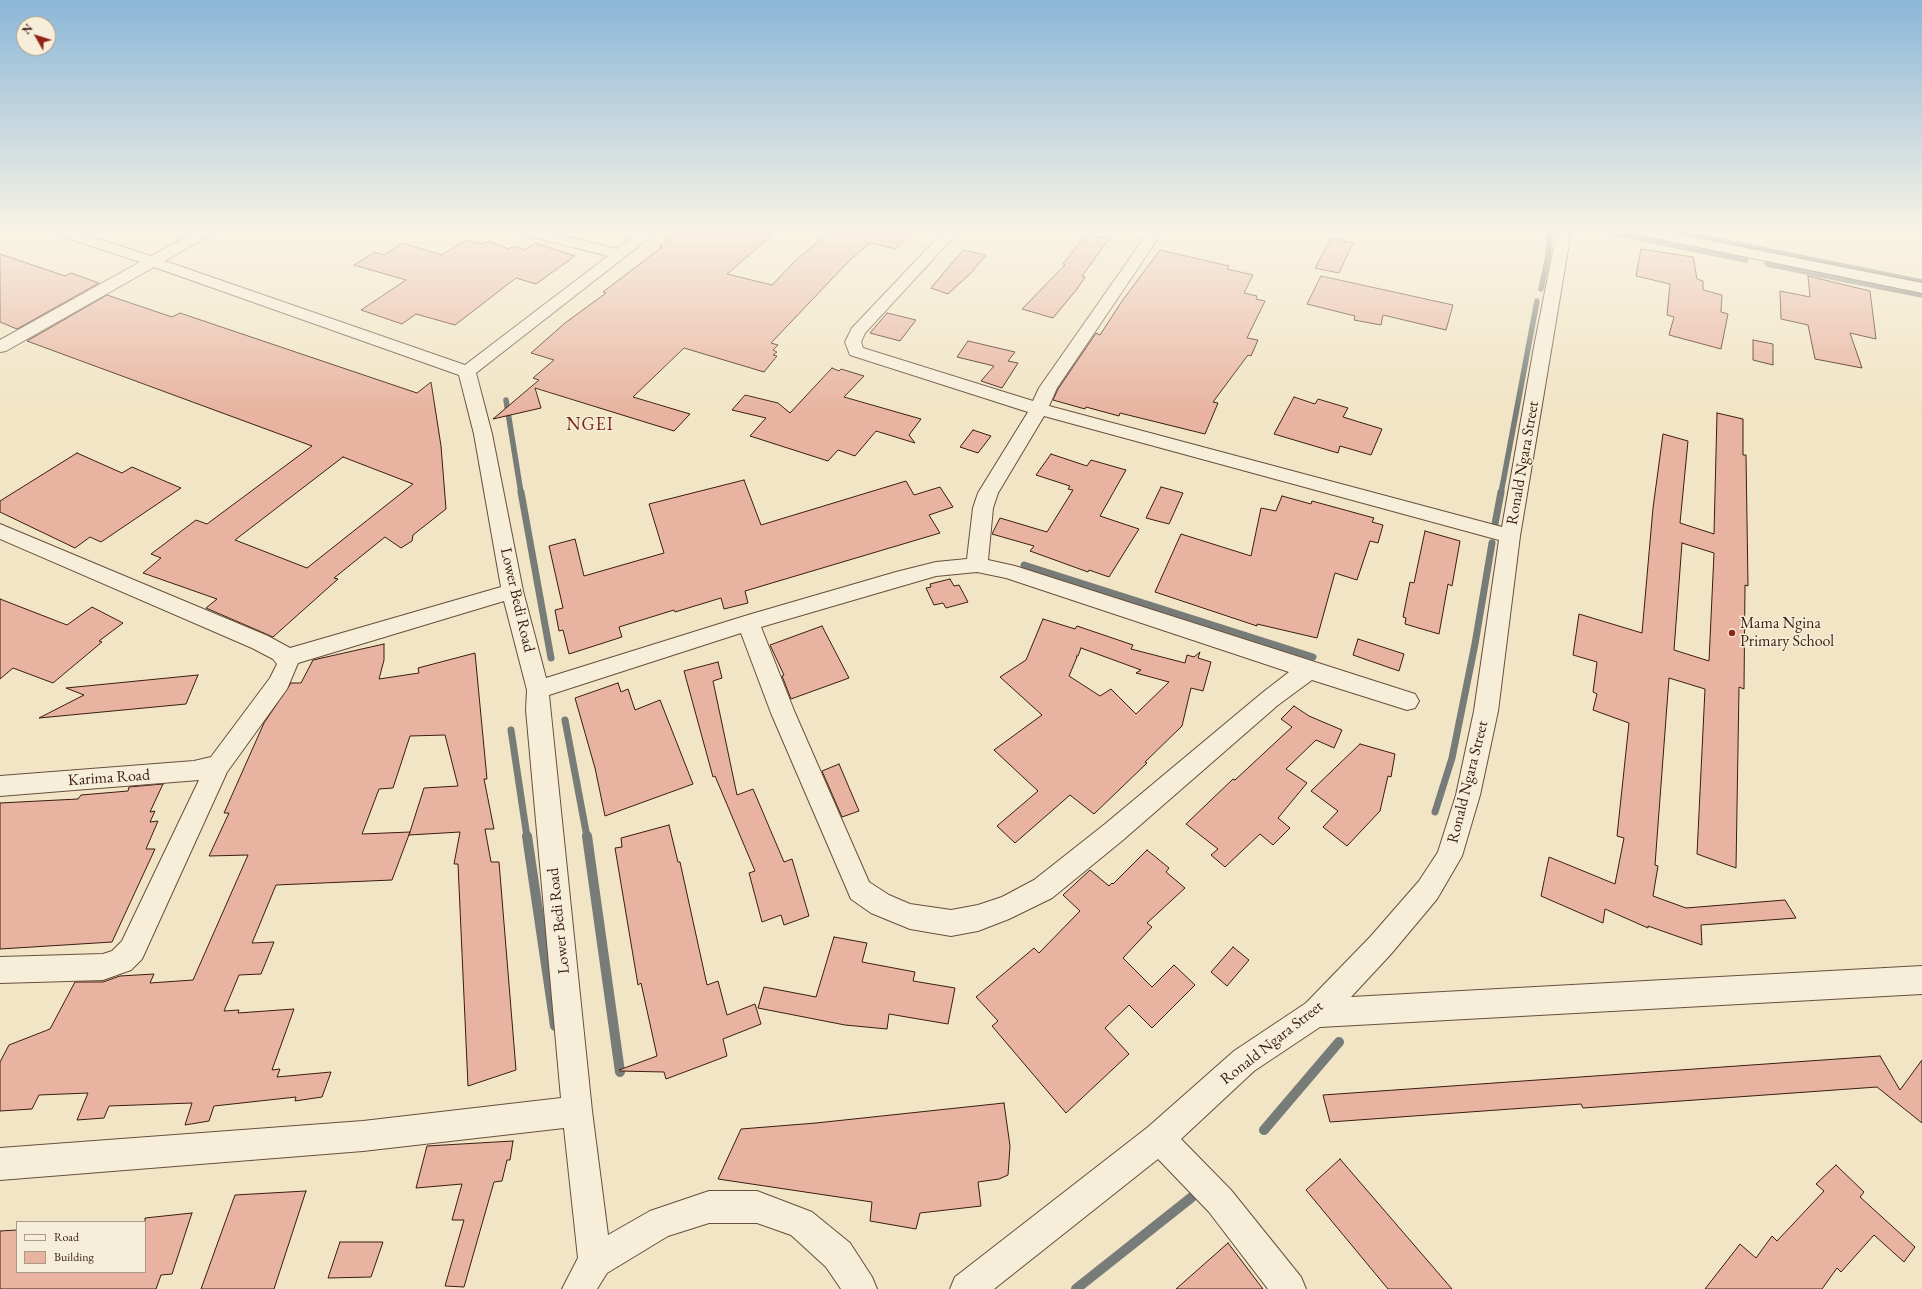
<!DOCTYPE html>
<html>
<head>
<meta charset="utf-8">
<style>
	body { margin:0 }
	#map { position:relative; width:1922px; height:1289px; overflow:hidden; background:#f1e5c5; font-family:"EB Garamond",serif }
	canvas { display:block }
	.legend { position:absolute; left:16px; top:1221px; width:130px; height:52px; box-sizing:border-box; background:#f6eed9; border:1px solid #ab9a89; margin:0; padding:5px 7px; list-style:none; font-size:12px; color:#3a1c11 }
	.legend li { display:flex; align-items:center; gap:8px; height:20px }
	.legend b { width:20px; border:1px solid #ab9a89 }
	.north { position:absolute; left:16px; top:16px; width:40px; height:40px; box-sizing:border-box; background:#f6eed9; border:1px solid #ab9a89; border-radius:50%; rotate:309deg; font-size:11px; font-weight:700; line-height:16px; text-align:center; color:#3a1c11 }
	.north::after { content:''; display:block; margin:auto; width:14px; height:18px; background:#8f2418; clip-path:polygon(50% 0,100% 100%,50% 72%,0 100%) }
</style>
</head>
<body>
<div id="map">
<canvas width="1922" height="1289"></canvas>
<ul class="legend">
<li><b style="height:5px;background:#f6eed9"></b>Road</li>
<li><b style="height:11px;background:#e8b4a1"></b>Building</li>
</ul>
<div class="north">N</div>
</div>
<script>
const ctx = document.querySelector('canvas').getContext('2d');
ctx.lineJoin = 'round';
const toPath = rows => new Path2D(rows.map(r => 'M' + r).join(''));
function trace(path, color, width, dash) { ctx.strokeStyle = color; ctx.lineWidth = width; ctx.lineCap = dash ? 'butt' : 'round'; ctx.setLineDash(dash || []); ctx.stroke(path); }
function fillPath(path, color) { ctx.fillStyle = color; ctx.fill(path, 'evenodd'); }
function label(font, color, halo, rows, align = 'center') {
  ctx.font = font + ' "EB Garamond",serif'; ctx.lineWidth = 3; ctx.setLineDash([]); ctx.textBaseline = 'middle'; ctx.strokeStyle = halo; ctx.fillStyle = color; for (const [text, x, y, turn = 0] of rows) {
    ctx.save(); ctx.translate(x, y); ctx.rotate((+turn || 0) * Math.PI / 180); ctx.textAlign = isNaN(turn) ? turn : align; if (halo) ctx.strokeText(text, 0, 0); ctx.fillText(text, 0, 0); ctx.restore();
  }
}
trace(toPath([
	[1672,231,1922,282],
	[1614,233,1746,260],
	[1767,264,1922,295],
	[1541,289,1548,256,1550,231],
	[506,400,521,493],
	[1501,493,1537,301]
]), '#777c79', 5.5);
trace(toPath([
	[521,492,551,658],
	[1495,524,1501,492],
	[1024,565,1313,657],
	[565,720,587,837],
	[511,730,527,837],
	[1435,812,1452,758,1475,644,1492,543]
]), '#777c79', 7);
trace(toPath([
	[527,836,555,1026],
	[587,836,620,1072],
	[1264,1130,1339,1042],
	[1076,1289,1192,1197]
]), '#777c79', 10);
const building = toPath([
	[680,231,777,231,727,274,772,285,796,260,831,231,915,231,896,249,870,243,849,261,771,343,778,345,773,350,777,352,773,355,777,356,764,372,684,348,633,397,690,414,674,431,535,388,541,408,493,419,539,380,533,378,554,360,531,353,565,323,606,293,603,292,662,247,659,246,680,231],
	[1087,233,1109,239,1082,276,1085,277,1077,289,1053,318,1022,309,1065,265,1063,264,1087,233],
	[1331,238,1353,243,1339,273,1315,268,1331,238],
	[465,240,483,244,489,241,509,249,514,246,525,250,535,243,575,256,536,284,516,278,455,325,416,314,402,324,361,310,406,280,354,265,375,252,384,255,402,243,442,255,465,240],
	[1641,249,1693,257,1697,279,1703,281,1703,290,1722,295,1721,312,1728,314,1721,349,1669,335,1674,317,1667,315,1670,284,1636,276,1641,249],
	[963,250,986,255,971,273,948,294,931,288,963,250],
	[1160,250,1229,266,1227,269,1253,275,1244,293,1257,296,1256,299,1265,301,1247,338,1258,340,1251,356,1248,355,1213,402,1218,403,1205,434,1120,413,1119,416,1086,407,1085,409,1053,400,1058,389,1096,333,1100,335,1122,301,1160,250],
	[0,254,65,276,71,273,99,283,17,329,0,322,0,254],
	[1321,276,1453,305,1446,330,1383,315,1381,325,1354,320,1355,316,1307,304,1321,276],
	[1808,276,1870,291,1876,339,1850,333,1862,368,1815,359,1808,325,1781,319,1780,291,1810,297,1808,276],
	[107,295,172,317,180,313,417,393,431,382,441,446,446,509,413,535,412,541,401,548,385,537,334,578,338,579,273,637,206,608,217,599,143,573,161,558,151,554,196,520,207,524,312,446,27,341,107,295],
	[343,457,413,484,307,568,235,540,343,457],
	[887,313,916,320,900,341,870,333,887,313],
	[1753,340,1773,344,1773,365,1753,360,1753,340],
	[968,341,1015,352,1008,361,1018,363,1002,388,981,381,994,366,957,357,968,341],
	[832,368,839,371,841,369,864,376,844,397,921,419,909,435,915,443,876,431,855,456,838,450,828,461,750,436,766,418,732,410,745,395,778,403,790,413,832,368],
	[1294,397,1315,404,1318,399,1348,408,1343,417,1382,429,1371,455,1340,446,1338,453,1274,434,1294,397],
	[1717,413,1743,419,1743,455,1746,455,1748,586,1745,585,1744,689,1739,687,1736,868,1697,854,1705,689,1669,678,1655,865,1658,866,1653,896,1686,908,1785,900,1796,918,1701,925,1702,945,1648,926,1648,928,1605,909,1603,923,1541,896,1549,857,1615,884,1624,838,1617,836,1629,723,1593,710,1597,694,1593,692,1597,662,1573,655,1579,614,1642,633,1653,508,1663,434,1688,441,1680,523,1714,534,1717,413],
	[1682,543,1714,553,1709,661,1674,650,1682,543],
	[973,430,991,436,978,453,960,447,973,430],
	[77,453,122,473,132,467,181,488,101,542,90,537,75,548,0,512,0,501,77,453],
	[1051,454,1087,466,1091,460,1126,470,1100,516,1139,529,1109,577,1089,570,1088,572,1030,551,1034,546,992,534,1000,518,1047,532,1073,490,1068,489,1070,486,1036,475,1051,454],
	[744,480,761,525,906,481,914,495,940,487,953,507,929,515,940,533,745,591,748,603,724,609,721,598,675,612,674,610,619,627,622,637,569,654,563,630,559,631,555,610,563,608,549,546,575,539,584,576,664,553,649,504,744,480],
	[1161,487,1183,493,1169,524,1146,518,1161,487],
	[1282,496,1311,504,1312,501,1374,518,1372,522,1383,525,1378,543,1370,541,1357,580,1335,573,1317,638,1257,624,1257,626,1155,592,1181,534,1251,556,1261,508,1276,511,1282,496],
	[1425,531,1460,541,1452,586,1448,584,1439,634,1405,624,1406,618,1403,617,1410,582,1414,583,1425,531],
	[950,579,954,586,959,585,968,602,946,608,943,603,934,605,926,588,931,587,930,584,950,579],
	[0,599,67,625,92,607,123,623,99,641,102,642,53,683,13,668,0,679,0,599],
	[1043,619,1075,629,1077,626,1133,645,1131,649,1185,663,1187,655,1194,657,1200,652,1198,658,1211,662,1203,691,1191,688,1182,726,1145,762,1147,763,1094,814,1070,795,1015,843,997,826,1038,791,994,750,1042,715,1000,677,1026,660,1043,619],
	[1081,648,1141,670,1136,673,1169,682,1136,714,1111,689,1100,696,1069,676,1077,657,1076,656,1078,656,1081,648],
	[822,626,849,678,791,699,782,676,784,675,770,645,822,626],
	[1358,639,1404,654,1399,671,1353,655,1358,639],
	[384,644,384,660,379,679,419,673,418,668,475,653,487,779,484,779,494,829,485,829,491,862,499,862,516,1070,468,1086,458,864,454,864,460,832,409,835,424,788,458,786,445,735,410,736,393,788,379,789,362,834,410,832,392,880,276,885,252,943,274,942,261,974,239,975,224,1011,239,1010,238,1013,294,1009,272,1070,280,1069,277,1077,331,1072,322,1097,295,1101,296,1097,214,1106,209,1121,185,1125,192,1103,109,1106,104,1118,77,1120,88,1093,39,1095,32,1109,0,1111,0,1062,9,1045,50,1029,75,982,103,982,120,976,154,974,150,983,193,980,248,855,209,856,229,813,224,813,264,723,291,683,301,683,313,660,384,644],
	[718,662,722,678,713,681,737,795,753,789,784,862,792,859,809,916,784,925,781,915,762,922,749,873,755,871,715,776,713,777,684,671,718,662],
	[198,675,186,704,39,718,84,695,66,688,198,675],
	[618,683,621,692,628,689,635,710,660,700,693,784,605,816,595,768,575,698,618,683],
	[1294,706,1309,716,1342,730,1334,748,1316,740,1286,769,1307,783,1278,818,1290,828,1273,845,1260,834,1225,867,1211,855,1218,849,1186,824,1233,779,1235,780,1292,727,1281,719,1294,706],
	[1360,744,1395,754,1391,777,1388,776,1380,811,1347,846,1323,827,1338,811,1311,791,1360,744],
	[839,764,859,811,842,817,822,771,839,764],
	[163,784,150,812,155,811,150,822,158,821,146,849,155,849,112,942,0,949,0,803,78,799,81,795,128,791,129,787,163,784],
	[669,825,678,862,680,862,707,985,718,981,727,1015,755,1004,761,1024,723,1039,727,1056,666,1079,664,1072,620,1071,619,1070,657,1056,641,983,638,985,615,848,622,847,621,838,669,825],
	[1147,850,1169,868,1166,872,1185,888,1147,923,1152,927,1123,958,1152,987,1174,965,1195,985,1152,1028,1129,1005,1105,1028,1129,1054,1066,1113,992,1026,998,1021,976,997,1034,948,1039,953,1080,911,1063,895,1090,870,1109,886,1112,883,1113,884,1147,850],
	[834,937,867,943,862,962,915,972,913,981,955,988,948,1024,889,1014,887,1029,845,1025,758,1008,764,987,816,997,834,937],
	[1233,947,1249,960,1227,986,1211,972,1233,947],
	[1880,1056,1900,1090,1922,1060,1922,1123,1877,1087,1583,1108,1581,1104,1330,1122,1323,1095,1880,1056],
	[1004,1103,1010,1146,1008,1175,999,1179,978,1182,981,1206,920,1213,916,1229,870,1221,872,1202,718,1179,741,1129,816,1123,1004,1103],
	[513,1141,510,1160,507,1160,502,1181,494,1182,464,1287,445,1286,464,1220,452,1220,462,1184,416,1188,427,1146,513,1141],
	[1340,1159,1452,1289,1388,1289,1306,1190,1340,1159],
	[1836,1165,1864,1192,1860,1197,1915,1247,1904,1262,1874,1235,1841,1272,1837,1268,1822,1289,1705,1289,1740,1244,1756,1258,1772,1236,1777,1241,1824,1191,1816,1184,1836,1165],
	[306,1191,274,1289,201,1289,235,1195,306,1191],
	[192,1213,172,1274,161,1275,156,1289,0,1289,0,1231,17,1230,17,1272,145,1272,145,1218,192,1213],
	[340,1242,383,1242,371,1277,328,1278,340,1242],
	[1228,1243,1263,1289,1176,1289,1228,1243]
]);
fillPath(building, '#e8b4a1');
trace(building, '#3a1c11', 1);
const minor = toPath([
	[52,231,73,231,151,256,197,231,214,231,212,234,165,261,465,365,608,256,521,234,519,231,543,231,617,249,640,231,656,231,654,234,476,373,492,434,523,591,546,678,748,615,896,572,936,562,967,559,973,508,978,493,1028,412,850,355,845,342,852,328,944,231,959,231,865,333,861,342,863,348,1033,401,1039,388,1149,231,1163,231,1057,388,1049,406,1502,527,1534,347,1557,231,1571,231,1520,536,1498,711,1480,795,1462,856,1437,899,1391,954,1351,997,1922,966,1922,994,1320,1027,1254,1071,1181,1139,1231,1190,1301,1277,1306,1289,1268,1289,1209,1212,1158,1159,994,1289,950,1289,955,1277,1148,1127,1234,1051,1306,1003,1371,936,1419,881,1438,852,1456,795,1474,711,1499,540,1044,416,998,493,993,508,988,560,1015,566,1415,694,1419,701,1415,708,1407,710,1312,680,1278,705,1123,840,1052,898,1009,919,978,931,951,936,910,929,871,913,851,899,771,713,741,633,549,695,592,1111,608,1235,650,1211,709,1191,757,1191,812,1212,850,1243,872,1277,877,1289,841,1289,826,1267,791,1235,757,1223,709,1223,668,1236,607,1273,597,1289,562,1289,578,1258,564,1128,363,1151,0,1180,0,1148,363,1121,561,1098,526,710,527,690,504,601,298,663,287,689,227,772,142,959,131,970,103,980,0,983,0,957,103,954,112,951,122,941,199,780,0,796,0,776,194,761,211,757,270,678,277,664,273,659,252,648,0,539,0,524,268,636,290,648,501,587,474,434,459,375,154,267,6,351,0,352,0,340,140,262,54,234,52,231],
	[977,572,1006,578,1289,672,1262,693,1105,824,1034,880,1002,897,978,905,951,910,910,904,889,895,869,882,795,713,761,627,936,576,977,572],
	[1633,231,1661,231,1922,283,1922,293,1640,235,1635,234,1633,231]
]);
trace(minor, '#684e3e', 2);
fillPath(minor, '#f6eed9');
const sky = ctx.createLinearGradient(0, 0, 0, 411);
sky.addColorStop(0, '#8bb7d8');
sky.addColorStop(0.56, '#f9f3e5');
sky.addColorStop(1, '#f9f3e500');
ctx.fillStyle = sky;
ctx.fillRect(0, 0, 1922, 411);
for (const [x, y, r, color] of [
	[1732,633,4,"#8f2418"]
]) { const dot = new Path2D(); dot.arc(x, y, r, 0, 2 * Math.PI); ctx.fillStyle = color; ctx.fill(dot); trace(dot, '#f6eed9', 1.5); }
label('16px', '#3a1c11', '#f6eed9', [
	["Ronald Ngara Street",1523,463,-80],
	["Lower Bedi Road",517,600,77],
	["Karima Road",109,778,-4],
	["Ronald Ngara Street",1468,782,-76],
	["Lower Bedi Road",559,921,-96],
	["Ronald Ngara Street",1272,1043,-38]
]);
label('16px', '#3a1c11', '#f6eed9', [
	["Mama Ngina",1740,624],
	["Primary School",1740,642]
], 'left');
ctx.letterSpacing = '1px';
label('18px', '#7a1f14', '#f6eed9', [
	["NGEI",590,425]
]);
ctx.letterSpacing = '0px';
</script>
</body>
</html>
